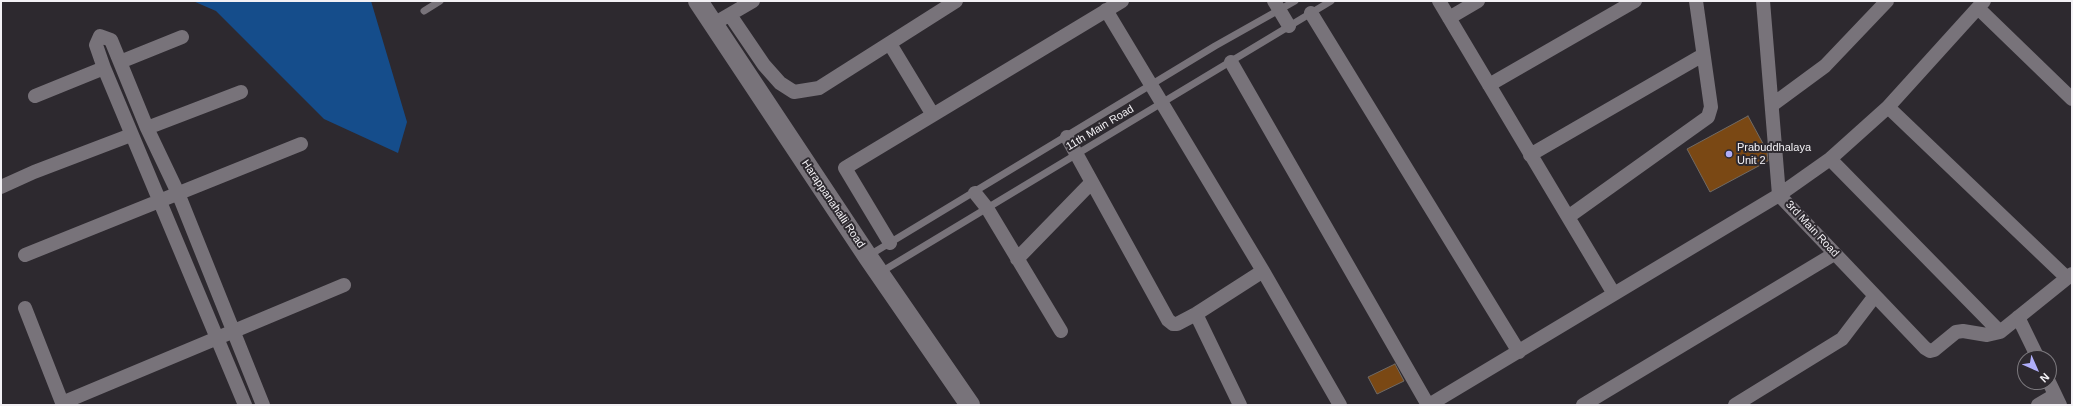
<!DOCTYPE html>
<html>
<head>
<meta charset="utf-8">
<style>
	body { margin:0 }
	#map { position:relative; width:2073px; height:406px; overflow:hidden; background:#2d292f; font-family:Arial,sans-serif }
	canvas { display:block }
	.frame { position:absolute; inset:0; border:2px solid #f3f1f5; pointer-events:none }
	.north { position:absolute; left:2017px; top:350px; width:40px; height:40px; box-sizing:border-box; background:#2d292f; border:1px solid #7c797e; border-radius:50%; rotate:135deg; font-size:11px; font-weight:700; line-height:16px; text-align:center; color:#f3f1f5 }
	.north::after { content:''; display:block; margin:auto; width:14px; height:18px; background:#afaefa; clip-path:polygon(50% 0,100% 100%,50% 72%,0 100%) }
</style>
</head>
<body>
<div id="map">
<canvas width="2073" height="406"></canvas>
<div class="frame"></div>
<div class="north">N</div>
</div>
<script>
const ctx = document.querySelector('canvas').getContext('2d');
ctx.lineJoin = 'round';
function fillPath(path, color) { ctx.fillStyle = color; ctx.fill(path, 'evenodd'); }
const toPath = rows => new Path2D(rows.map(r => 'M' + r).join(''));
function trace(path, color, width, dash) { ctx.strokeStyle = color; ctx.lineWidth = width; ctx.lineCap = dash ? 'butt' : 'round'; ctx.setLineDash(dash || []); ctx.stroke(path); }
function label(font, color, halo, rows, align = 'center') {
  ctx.font = font + ' Arial,sans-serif'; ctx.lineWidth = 4; ctx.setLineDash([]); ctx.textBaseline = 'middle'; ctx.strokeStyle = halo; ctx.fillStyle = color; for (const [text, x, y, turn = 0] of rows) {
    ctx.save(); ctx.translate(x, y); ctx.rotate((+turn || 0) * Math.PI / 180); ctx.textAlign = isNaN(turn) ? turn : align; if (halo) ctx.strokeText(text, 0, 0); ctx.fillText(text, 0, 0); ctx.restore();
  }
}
fillPath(toPath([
	[193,1,371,1,407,122,398,153,324,119,216,11]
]), '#154d8b');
const building = toPath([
	[1748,116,1767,151,1768,161,1710,192,1687,149,1748,116],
	[1395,364,1404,381,1377,394,1368,377,1395,364]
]);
fillPath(building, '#7a4814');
trace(building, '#706a65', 1);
trace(toPath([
	[424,11,440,1],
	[868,256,1215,46,1295,1],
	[881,272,1331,1]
]), '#78737a', 7);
trace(toPath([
	[1274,1,1289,26],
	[1439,1,1614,294],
	[1763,1,1779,195,1925,348,1930,351,1934,350,1956,332,1963,331,1987,335,2000,332,2072,274],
	[1978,8,2072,99],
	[1106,10,1263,271,1340,405],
	[1311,13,1519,352],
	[730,15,764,65,780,83,794,92,819,88,956,1],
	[1449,18,1478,1],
	[722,19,753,1],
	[890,44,933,115],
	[120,62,182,37],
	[1231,62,1428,405],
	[1489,85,1635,1],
	[35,96,104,68],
	[1772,105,1825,66,1887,1],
	[1888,107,2067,278],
	[147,128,241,92],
	[1067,137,1168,320,1173,324,1177,324,1196,314,1263,271],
	[1530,155,1703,55],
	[1830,159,2000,332],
	[1,187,34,172,131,135],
	[975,193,987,208,1061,331],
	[1568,217,1708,117,1711,107,1696,1],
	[890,243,845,168,1122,1],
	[25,255,301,144],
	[1017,259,1091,183],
	[25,308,63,405],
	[1196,314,1240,405],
	[2018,317,2038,358],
	[2049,382,2060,405],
	[62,403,344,285],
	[245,405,104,68,96,45,100,36,111,40,147,128,178,193,263,405],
	[1429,405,1779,195,1830,159,1888,107,1984,1],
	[1583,405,1834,254],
	[1735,405,1842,339,1874,297],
	[2038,405,2055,395]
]), '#78737a', 14);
trace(toPath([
	[698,1,868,257,970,405]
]), '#78737a', 20);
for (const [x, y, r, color] of [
	[1729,154,4,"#afaefa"]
]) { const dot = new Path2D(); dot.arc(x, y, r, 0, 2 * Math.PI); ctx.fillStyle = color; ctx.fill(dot); trace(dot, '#2d292f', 1.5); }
label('11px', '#f3f1f5', '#2d292f', [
	["11th Main Road",1100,128,-31],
	["Harappanahalli Road",833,204,56],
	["3rd Main Road",1812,229,47]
]);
label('11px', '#f3f1f5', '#2d292f', [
	["Prabuddhalaya",1737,148],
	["Unit 2",1737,161]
], 'left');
</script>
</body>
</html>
